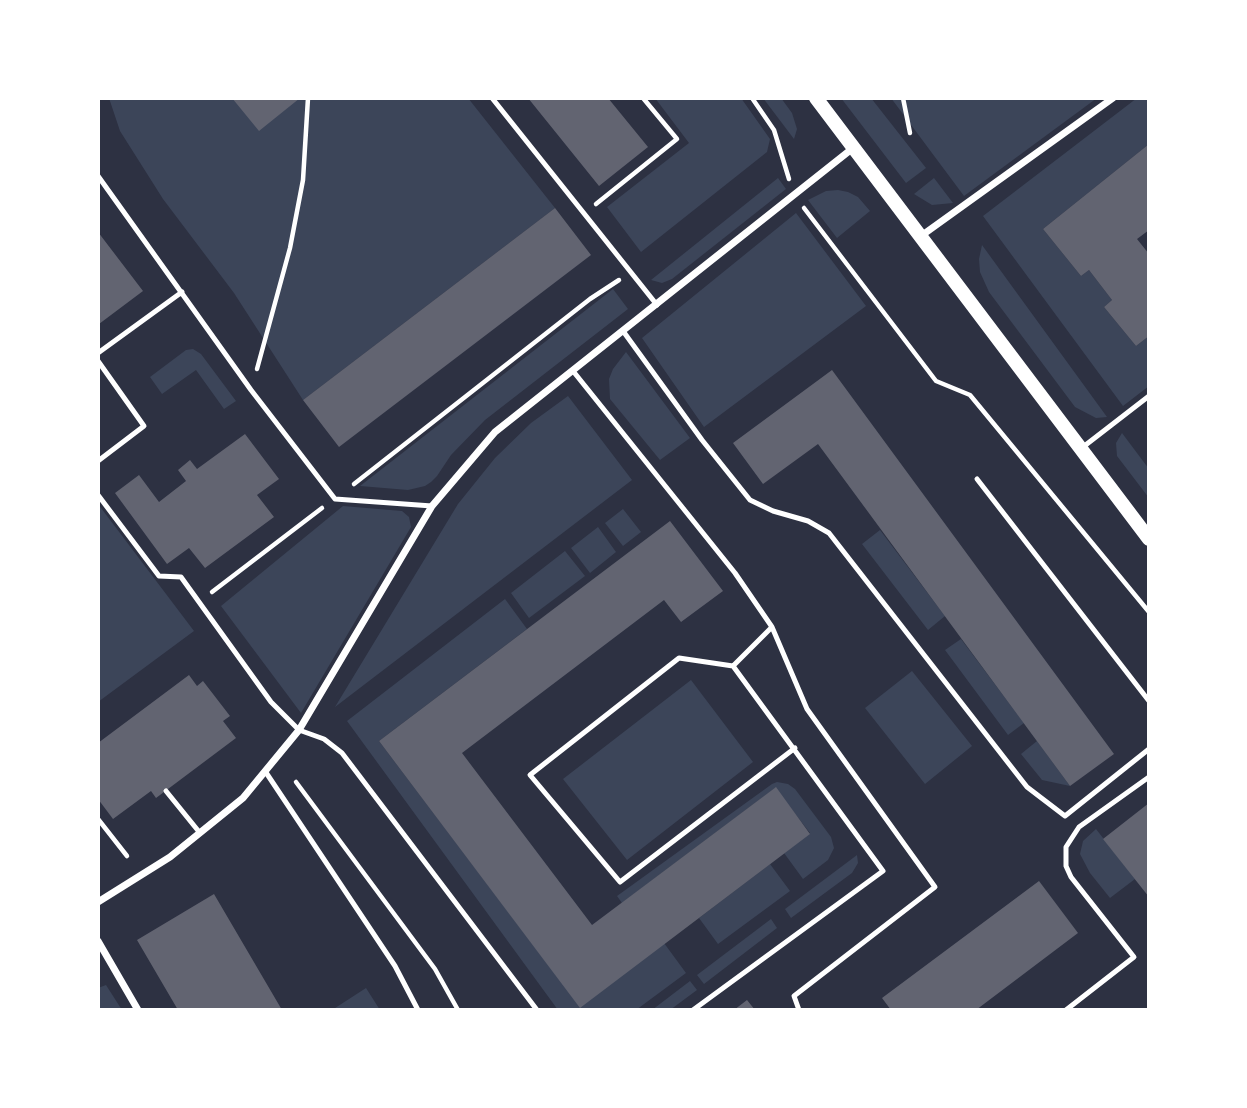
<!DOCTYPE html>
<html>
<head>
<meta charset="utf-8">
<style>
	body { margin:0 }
	#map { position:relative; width:1247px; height:1108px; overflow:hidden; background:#2d3142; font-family:"Crimson Pro",serif }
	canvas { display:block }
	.frame { position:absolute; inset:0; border:100px solid #fff; pointer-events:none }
</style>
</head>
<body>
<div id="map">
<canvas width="1247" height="1108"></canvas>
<div class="frame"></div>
</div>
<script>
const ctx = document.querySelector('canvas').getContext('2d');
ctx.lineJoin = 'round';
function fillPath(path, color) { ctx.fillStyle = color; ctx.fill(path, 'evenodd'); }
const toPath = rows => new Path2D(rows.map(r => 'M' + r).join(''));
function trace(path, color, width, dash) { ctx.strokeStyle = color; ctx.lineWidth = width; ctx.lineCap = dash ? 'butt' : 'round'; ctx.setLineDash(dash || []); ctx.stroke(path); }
fillPath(toPath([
	[109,98,468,98,555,208,303,400,234,293,163,199,120,131],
	[655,98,741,98,770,139,767,152,641,252,607,207,689,143],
	[763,98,781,98,792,113,797,129,794,139],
	[841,98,871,98,926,168,906,183],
	[891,98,1097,98,964,196],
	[1137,98,1149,98,1149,144,1043,229,1081,276,1089,270,1112,300,1104,307,1136,346,1149,336,1149,386,1123,406,983,216],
	[778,178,786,189,672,279,662,283,651,280],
	[934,178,953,203,932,205,914,194],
	[838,190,848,192,858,197,870,211,837,238,808,200,826,191],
	[796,213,866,306,704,427,642,338],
	[982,245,1107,417,1096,418,1075,407,989,292,980,272,979,259],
	[613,289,628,309,485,420,451,455,437,476,431,482,425,486,408,490,360,486],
	[193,349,201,354,236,401,224,409,196,370,162,394,150,377,186,350],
	[626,352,690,438,660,460,610,399,609,379,613,369],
	[568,396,632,480,335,707,458,504,495,458,531,423],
	[1122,433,1149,469,1149,498,1117,456,1116,443],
	[98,504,194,631,98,702],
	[343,506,402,511,409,517,411,527,301,713,221,606],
	[623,509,641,532,623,546,605,523],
	[598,527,616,552,590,573,571,548],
	[880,530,945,616,928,630,862,544],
	[565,551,585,576,529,618,511,593],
	[505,599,527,629,379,741,580,1007,664,943,686,973,636,1010,558,1010,347,721],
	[961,639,1024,723,1008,735,945,650],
	[912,671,972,746,925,784,865,708],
	[691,680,753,762,627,860,563,779],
	[1037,741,1070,786,1042,780,1021,754],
	[777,782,788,784,795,789,831,837,834,848,828,860,803,879,784,853,810,833,775,788,622,903,617,896,772,784],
	[1096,829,1135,879,1110,898,1090,873,1080,854,1083,841],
	[857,855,858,863,852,873,791,918,785,909],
	[770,864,790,891,718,944,699,918],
	[771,919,777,928,704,984,697,975],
	[690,981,697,990,670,1010,652,1010],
	[106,985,122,1010,98,1010,98,988],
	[366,988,380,1010,332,1010]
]), '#3c4559');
fillPath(toPath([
	[232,98,300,98,259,131],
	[528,98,608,98,648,147,599,186],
	[1149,144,1149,230,1137,239,1149,254,1149,336,1136,346,1104,307,1112,300,1089,270,1081,276,1043,229],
	[555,208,591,255,339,447,303,400],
	[98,232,143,291,99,324,98,323],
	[832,370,1114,754,1070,786,818,444,763,484,733,443],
	[245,434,279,479,257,495,274,517,205,568,189,548,167,564,115,493,139,475,159,502,186,481,178,470,190,460,197,469],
	[670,521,723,591,681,622,664,600,462,753,592,925,776,787,810,834,580,1008,379,741],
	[189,675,197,686,203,681,230,716,223,721,236,738,156,798,151,791,113,819,98,799,98,743],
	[1149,803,1149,897,1103,839],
	[1039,881,1078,933,976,1010,891,1010,882,998],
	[214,894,282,1010,178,1010,137,940],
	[747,1000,755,1010,734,1010]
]), '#626471');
trace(toPath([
	[752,98,774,130,789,179],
	[903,98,910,133],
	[596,204,677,139,643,98],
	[804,208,936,381,970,395,1149,612],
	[257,369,290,248,303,180,308,98],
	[354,484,590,299,619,280],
	[212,592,322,508],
	[296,782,435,969,458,1010],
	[98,819,127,856]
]), '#fff', 4.5);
trace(toPath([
	[492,98,657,305],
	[98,176,251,390,335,499,432,506],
	[623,331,702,440,750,500,773,511,808,521,829,533,1027,787,1065,816,1149,749],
	[98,353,182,292],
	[98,361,144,426,98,461],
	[573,371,735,573,772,627,733,666,883,871,693,1010],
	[1083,447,1149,396],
	[977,479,1149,701],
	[98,495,159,576,181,577,271,702,299,730,324,739,342,753,537,1010],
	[772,627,807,709,935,887,794,996,799,1010],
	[733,666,679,658,530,775,620,882,795,748],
	[265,771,395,966,418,1010],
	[166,791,200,833],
	[1066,1010,1134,957,1071,877,1066,866,1066,847,1079,827,1149,777]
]), '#fff', 5);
trace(toPath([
	[921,236,1113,98],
	[98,902,170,857,243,798,299,730,432,506,495,432,853,148],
	[98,941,138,1010]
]), '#fff', 7);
trace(toPath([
	[816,98,1149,539]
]), '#fff', 14);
</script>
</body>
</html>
